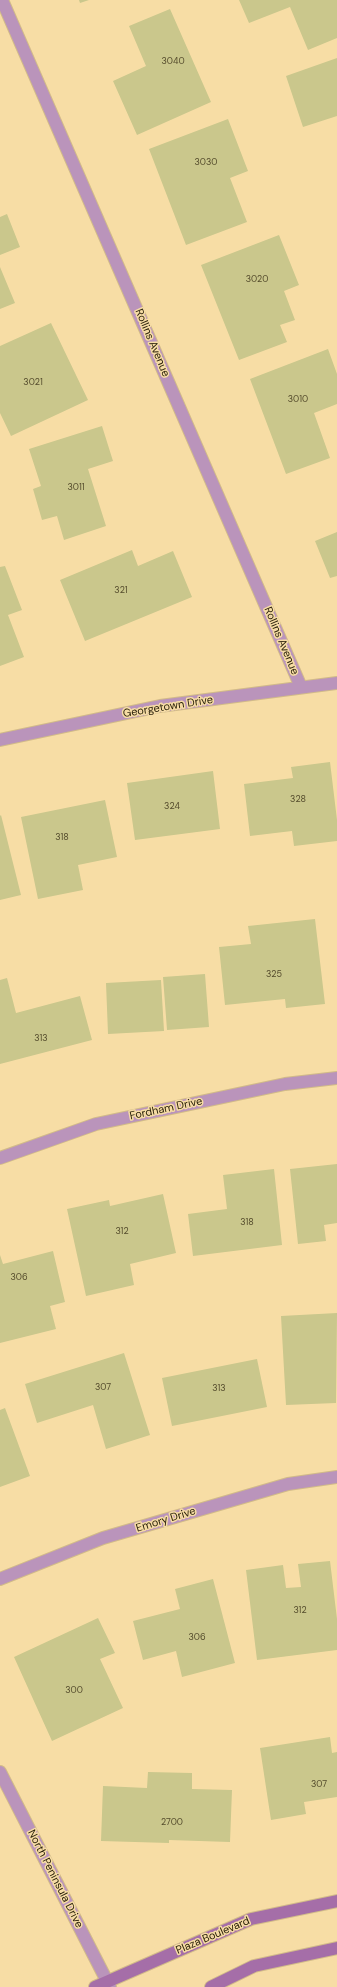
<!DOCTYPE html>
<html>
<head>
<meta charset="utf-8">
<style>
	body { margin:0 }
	canvas { display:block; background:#f7dda5 }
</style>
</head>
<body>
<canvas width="337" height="1987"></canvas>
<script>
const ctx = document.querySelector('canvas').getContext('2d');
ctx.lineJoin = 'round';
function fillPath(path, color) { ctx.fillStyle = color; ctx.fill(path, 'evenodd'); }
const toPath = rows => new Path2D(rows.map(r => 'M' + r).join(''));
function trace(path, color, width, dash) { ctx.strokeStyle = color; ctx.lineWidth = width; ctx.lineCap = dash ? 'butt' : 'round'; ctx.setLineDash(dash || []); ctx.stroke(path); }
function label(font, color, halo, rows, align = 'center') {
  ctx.font = font + ' "DM Sans",sans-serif'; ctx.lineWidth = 3; ctx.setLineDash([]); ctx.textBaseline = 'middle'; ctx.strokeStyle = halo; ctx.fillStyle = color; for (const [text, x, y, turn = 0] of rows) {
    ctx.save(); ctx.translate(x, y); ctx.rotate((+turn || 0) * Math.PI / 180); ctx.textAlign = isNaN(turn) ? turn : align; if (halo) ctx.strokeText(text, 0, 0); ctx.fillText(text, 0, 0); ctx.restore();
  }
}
fillPath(toPath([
	[79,0,89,0,80,3],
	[239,0,337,0,337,38,308,50,290,7,249,23],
	[170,9,211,102,137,135,113,81,146,66,129,26],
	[337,58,337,116,303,127,286,76],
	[228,119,248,171,230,178,247,222,186,245,149,149],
	[7,214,20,247,0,255,0,217],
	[279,235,299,285,284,291,295,320,280,325,287,342,239,360,201,265],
	[0,267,15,303,0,309],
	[51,323,88,400,11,436,0,413,0,346],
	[328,349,337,374,337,404,314,413,330,458,286,474,250,379],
	[102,426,113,461,88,469,106,526,64,540,57,516,42,520,33,489,41,486,29,449],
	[337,532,337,576,330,578,315,541],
	[132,550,138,566,173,551,192,597,85,641,60,580],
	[5,566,22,610,8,615,24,657,0,666,0,567],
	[330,762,337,820,337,841,294,846,292,831,250,836,244,784,293,778,291,767],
	[213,771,220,829,135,840,127,783],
	[105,800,117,857,78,865,83,890,38,899,21,817],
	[1,815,21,895,0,900,0,816],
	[315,919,325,1004,286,1008,285,999,225,1005,219,947,251,944,248,926],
	[205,974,209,1027,167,1030,163,977],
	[7,978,16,1013,80,996,92,1040,0,1064,0,980],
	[161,980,164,1031,108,1034,106,983],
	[337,1164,337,1223,324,1225,326,1241,298,1244,290,1169],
	[274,1169,282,1245,193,1256,188,1214,227,1209,223,1175],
	[163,1194,176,1253,130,1264,134,1285,86,1296,67,1209,109,1200,110,1206],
	[53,1251,65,1302,50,1306,56,1329,0,1343,0,1255,3,1264],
	[337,1313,336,1403,286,1405,281,1316],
	[124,1353,150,1435,106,1449,93,1405,37,1423,25,1384],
	[257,1359,267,1407,172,1426,162,1378],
	[5,1408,30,1476,0,1487,0,1410],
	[330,1561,337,1619,337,1650,257,1660,246,1570,283,1565,286,1588,301,1587,298,1564],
	[213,1579,235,1663,182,1677,176,1651,143,1660,133,1621,180,1609,175,1589],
	[98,1618,115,1653,100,1659,123,1708,52,1741,14,1657],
	[330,1737,332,1753,337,1752,337,1797,304,1802,306,1814,271,1820,260,1748],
	[148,1772,192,1773,192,1789,232,1790,230,1842,169,1840,169,1843,101,1841,103,1786,147,1788]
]), '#cac78c');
const street = toPath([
	[2,0,301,687],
	[0,740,160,706,337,683],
	[0,1158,96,1124,285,1084,337,1078],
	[0,1579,103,1538,288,1484,337,1477],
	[0,1772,110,1987]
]);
const secondary = toPath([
	[95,1987,251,1919,337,1901],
	[211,1987,254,1966,337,1948]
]);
trace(street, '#d2bb89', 14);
trace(secondary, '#d2bb89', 14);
trace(street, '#ba94bb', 12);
trace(secondary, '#a56ea8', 12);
label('9px', '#544b2c', null, [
	["3040",173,62],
	["3030",206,163],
	["3020",257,280],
	["3021",33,383],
	["3010",298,400],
	["3011",76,488],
	["321",121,591],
	["328",298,800],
	["324",172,807],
	["318",62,838],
	["325",274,975],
	["313",41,1039],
	["318",247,1223],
	["312",122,1232],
	["306",19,1278],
	["307",103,1388],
	["313",219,1389],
	["312",300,1611],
	["306",197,1638],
	["300",74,1691],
	["307",319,1785],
	["2700",172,1823]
]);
label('11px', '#2c220c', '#f7dda5', [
	["Rollins Avenue",152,343,67],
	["Rollins Avenue",281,641,67],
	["Georgetown Drive",168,707,-9],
	["Fordham Drive",166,1109,-12],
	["Emory Drive",166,1520,-17],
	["North Peninsula Drive",55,1879,63],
	["Plaza Boulevard",213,1936,-23]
]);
</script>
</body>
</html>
